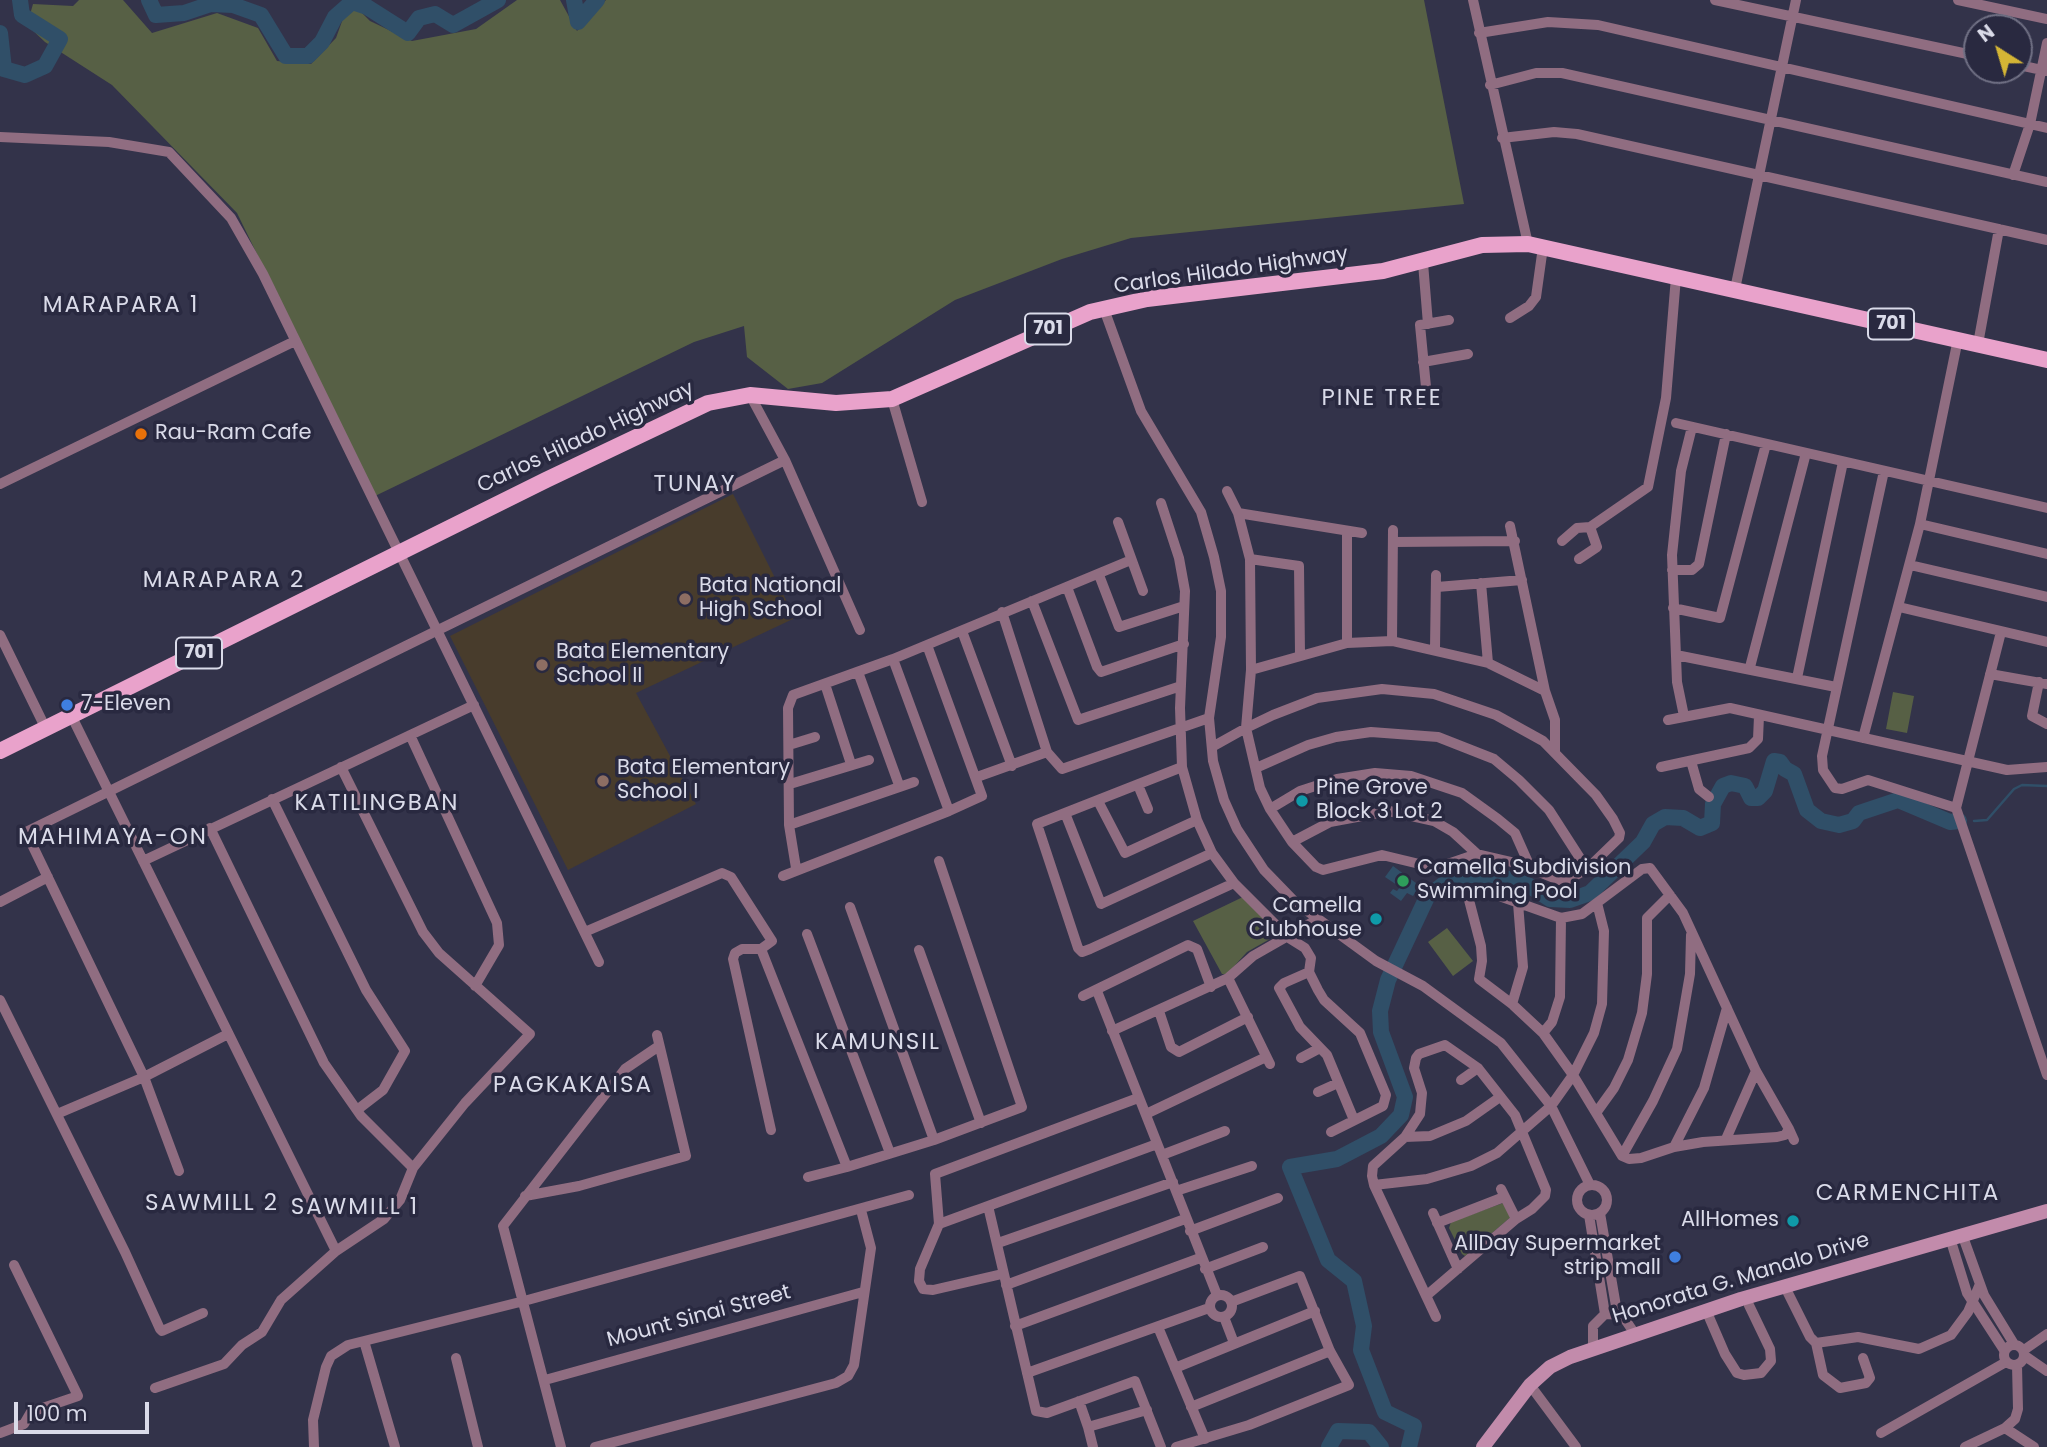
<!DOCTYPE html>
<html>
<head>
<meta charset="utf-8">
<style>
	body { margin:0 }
	#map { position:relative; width:2047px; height:1447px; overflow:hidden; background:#33334a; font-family:Poppins,sans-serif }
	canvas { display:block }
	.north { position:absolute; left:1963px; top:14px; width:70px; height:70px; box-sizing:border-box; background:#292940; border:2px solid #707084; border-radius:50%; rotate:323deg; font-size:19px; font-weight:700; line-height:28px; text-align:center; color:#dadbe9 }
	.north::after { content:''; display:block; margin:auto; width:24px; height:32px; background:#d4b535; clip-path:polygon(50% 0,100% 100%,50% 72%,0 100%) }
	.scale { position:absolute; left:14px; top:1402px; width:135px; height:32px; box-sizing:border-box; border:4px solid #dadbe9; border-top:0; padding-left:9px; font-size:21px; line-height:24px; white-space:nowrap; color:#dadbe9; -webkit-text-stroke:5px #292940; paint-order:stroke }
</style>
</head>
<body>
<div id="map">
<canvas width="2047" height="1447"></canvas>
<div class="north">N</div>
<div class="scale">100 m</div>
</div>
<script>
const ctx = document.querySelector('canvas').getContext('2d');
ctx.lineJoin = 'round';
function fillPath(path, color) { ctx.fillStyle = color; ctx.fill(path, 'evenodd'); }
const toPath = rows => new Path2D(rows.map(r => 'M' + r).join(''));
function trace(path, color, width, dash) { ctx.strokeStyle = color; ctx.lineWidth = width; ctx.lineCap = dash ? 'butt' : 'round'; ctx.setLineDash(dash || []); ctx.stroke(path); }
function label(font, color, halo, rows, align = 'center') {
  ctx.font = font + ' Poppins,sans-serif'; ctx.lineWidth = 7; ctx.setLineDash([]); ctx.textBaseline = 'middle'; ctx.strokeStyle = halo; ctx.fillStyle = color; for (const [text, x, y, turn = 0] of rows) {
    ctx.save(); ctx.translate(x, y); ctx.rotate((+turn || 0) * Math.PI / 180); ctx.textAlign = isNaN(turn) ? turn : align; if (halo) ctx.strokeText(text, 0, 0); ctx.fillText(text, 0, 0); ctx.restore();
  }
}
fillPath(toPath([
	[733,494,795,618,636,693,696,804,568,870,450,636]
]), '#483c2c');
fillPath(toPath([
	[79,0,123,0,152,33,217,13,258,28,277,61,311,64,336,38,345,13,356,7,370,21,412,41,476,29,517,0,560,0,577,31,606,0,1424,0,1464,204,1131,238,1062,259,955,300,822,383,788,389,747,357,744,326,694,342,375,496,237,213,112,85,45,42,27,25,33,4,73,6],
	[1893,692,1914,696,1907,733,1886,729],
	[1245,896,1276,929,1277,935,1247,952,1227,974,1222,974,1193,921],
	[1447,928,1473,961,1453,976,1428,942],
	[1503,1203,1512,1216,1465,1256,1462,1254,1449,1228,1451,1222]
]), '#576045');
fillPath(toPath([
	[1393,866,1420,886,1413,896,1407,893,1401,901,1390,893,1393,889,1397,891,1400,887,1385,877]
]), '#304f68');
trace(toPath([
	[1974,821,1987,820,2014,789,2022,785,2047,786]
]), '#304f68', 2.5);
trace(toPath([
	[149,0,156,15,184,13,211,4,233,5,261,15,286,56,308,56,322,42,335,17,352,2,367,7,408,33,419,18,435,14,453,25,498,0],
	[574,0,578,22,597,0],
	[0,33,4,69,25,75,45,66,60,39,22,15,20,0],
	[1329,1447,1338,1431,1369,1432,1381,1447],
	[1409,1447,1414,1426,1385,1412,1361,1350,1364,1326,1354,1281,1328,1260,1290,1167,1337,1159,1381,1136,1401,1115,1405,1097,1381,1032,1380,1011,1388,980,1427,897,1449,880,1471,875,1495,875,1528,885,1550,899,1570,900,1590,893,1643,842,1653,824,1665,817,1683,818,1700,828,1712,823,1713,804,1723,786,1731,783,1745,786,1751,798,1758,798,1765,791,1774,761,1780,762,1785,769,1794,774,1807,810,1821,821,1839,825,1853,821,1859,813,1898,800,1950,822,1959,821]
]), '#304f68', 16);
trace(toPath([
	[1473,0,1528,244],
	[1715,0,1977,56],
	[1958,0,2047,19],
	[1479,33,1548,22,1598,25,2047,128],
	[2019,65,2047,71],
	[1490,85,1536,73,1562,73,2047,182],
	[0,137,109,142,169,152,231,218,263,274,599,962],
	[1502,138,1554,132,1577,134,2047,240],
	[2013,175,2030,124,2047,43],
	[1423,263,1428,324],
	[1735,289,1796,0],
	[1104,309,1141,411,1201,512,1214,557,1221,591,1221,637,1209,718,1213,761,1224,800,1237,829,1264,870,1295,902,1376,961,1423,986,1501,1043,1551,1106,1590,1185],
	[1510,318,1529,306,1536,297,1543,247],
	[1978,344,1999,229],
	[1423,362,1468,354],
	[750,395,785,460,860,630],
	[892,399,922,502],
	[1420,404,1426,387,1420,325,1449,320],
	[1676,423,2047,508],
	[1884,471,1822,756,1823,770,1835,788,1842,789,1868,780,1956,808],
	[0,484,295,341],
	[1161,503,1179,558,1185,591,1180,708,1182,767,1197,820,1212,853,1234,883,1289,938,1305,948,1311,958,1309,972,1318,990,1324,1000,1360,1033,1386,1095,1383,1106,1331,1132],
	[1238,513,1362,533],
	[1118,522,1143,591],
	[1920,524,2047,554],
	[1510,526,1545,691,1555,720,1555,751],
	[1347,533,1347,643],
	[1562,541,1577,528,1590,527,1648,487,1666,398,1676,277],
	[1394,542,1515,541],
	[1250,559,1299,566,1300,654],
	[1579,559,1597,547,1590,527],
	[1910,565,2047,597],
	[1672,570,1692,570,1699,564,1726,434],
	[1099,575,1119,627,1184,606],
	[1481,583,1488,663],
	[1067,587,1097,667,1101,672,1184,644],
	[1437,587,1522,580],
	[1032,601,1078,720,1181,686],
	[1899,607,2047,642],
	[1673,608,1720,618,1766,444],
	[1002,612,1047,752,1062,769,1209,718],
	[962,631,1012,766],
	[2001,632,1956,808,2047,1075],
	[0,635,46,729],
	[1392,641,1393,530],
	[1435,649,1436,575],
	[1676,655,1836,687],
	[893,659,949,811],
	[1750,667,1806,453],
	[1251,670,1347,643,1392,641,1488,663,1545,691],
	[858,672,899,785],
	[1990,674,2047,684],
	[1797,678,1843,462],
	[2039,682,2032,716,2047,724],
	[825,684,851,764],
	[1684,716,1677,682,1672,555,1681,471,1692,427],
	[72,717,336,1251,281,1300,262,1332,242,1345,224,1364,155,1388],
	[1668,720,1730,708,2007,770,2047,767],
	[410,735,497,923,499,945,475,986],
	[1863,738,1920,524,1958,339],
	[789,745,815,737],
	[1212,747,1246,728,1273,715,1317,698,1382,689,1434,694,1496,715,1543,741,1596,795,1613,819,1620,833,1619,838,1587,869,1564,882,1520,864,1477,854,1436,868,1382,855,1323,870,1316,867,1292,842,1270,809,1260,788,1246,728,1251,670,1250,559,1238,513,1227,491],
	[1691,761,1699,789,1709,797],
	[1182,767,1037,824,1078,948,1082,952,1090,949,1234,883],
	[1661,767,1749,748,1758,739,1759,716],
	[1256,768,1308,745,1336,737,1371,732,1438,737,1494,759,1519,780,1549,810,1587,869],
	[977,777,1047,752],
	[790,784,869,760],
	[1138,785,1148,809],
	[272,799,366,990,405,1051,383,1090,357,1110],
	[1098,801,1125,853,1197,820],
	[1270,809,1300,791,1337,779,1375,773,1411,776,1462,793,1498,819,1515,833,1531,869],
	[1065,813,1101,904,1212,853],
	[789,825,914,782],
	[210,828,324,1063,361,1116,413,1168],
	[1292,842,1330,822,1389,811,1434,821,1453,832,1477,854],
	[143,861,474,705],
	[796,868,789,825,788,708,793,695,893,659,1131,560],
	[783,876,949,811,982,796,927,645],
	[0,902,48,877],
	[850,907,934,1140],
	[587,931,722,873,731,877,772,941,761,949,847,1167,934,1140,1022,1107,939,861],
	[807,934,890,1153],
	[761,949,742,949,735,953,733,959,771,1130],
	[919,950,981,1123],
	[1309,972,1284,983,1279,988,1300,1027,1327,1055,1354,1120],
	[1228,978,1270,1064],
	[1097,991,1217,1295],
	[1083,996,1188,945,1197,949,1211,987],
	[0,1000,125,1252,160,1329,162,1331,203,1313],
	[1512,1004,1523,967,1518,903],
	[1159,1011,1171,1047,1179,1052,1248,1017],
	[1112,1031,1228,978,1253,956,1316,920],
	[1543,1033,1552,1022,1560,997,1561,918],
	[1301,1058,1320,1048],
	[1461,1080,1478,1068],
	[1318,1092,1338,1083],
	[1596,1113,1614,1088,1628,1060,1642,1013,1647,974,1647,918,1670,895],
	[57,1114,144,1077,228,1034],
	[1146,1114,1266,1057],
	[1789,1129,1785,1135,1777,1137,1703,1142,1674,1147,1641,1158,1629,1159,1622,1156,1573,1075,1543,1033,1512,1004,1479,979,1482,961,1481,946,1469,900,1476,892,1488,892,1561,918,1582,914,1642,869,1650,868,1683,913,1756,1071,1789,1129,1794,1140],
	[1405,1137,1430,1136,1466,1121,1500,1097],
	[1726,1139,1756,1071],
	[1674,1147,1704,1088,1727,1008],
	[1162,1155,1225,1131],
	[1622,1156,1653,1101,1677,1049,1690,974,1691,935],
	[179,1171,144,1077,26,832,785,460],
	[808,1177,847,1167],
	'1577 1200a15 15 0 1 1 30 0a15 15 0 1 1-30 0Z',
	[1374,1185,1427,1179,1471,1166,1497,1153,1551,1106,1573,1075,1594,1033,1602,1004,1604,931,1597,903],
	[1501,1189,1516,1219],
	[1176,1191,1252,1166],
	[525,1196,579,1186,686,1156,657,1035],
	[988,1206,1036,1411,1047,1413,1135,1381,1161,1447],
	[1433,1213,1458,1269],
	[1600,1213,1617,1312],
	[1589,1215,1605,1314],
	[1437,1223,1504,1197],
	[939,1224,1157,1144],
	[1190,1231,1278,1198],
	[1962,1234,1984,1295,2014,1344],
	[1950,1238,1967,1293,2004,1350],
	[998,1243,1173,1182],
	[336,1251,384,1219,400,1200,413,1168,465,1103,530,1034,439,953,423,932,341,767],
	[1205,1269,1263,1247],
	[1002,1274,933,1290,923,1289,919,1281,920,1269,939,1224,935,1174,1138,1098],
	[1006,1285,1185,1219],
	[1785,1287,1810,1337,1816,1343,1858,1337,1919,1349,1951,1335,1968,1312,1980,1284],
	'1210 1306a11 11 0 1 1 22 0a11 11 0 1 1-22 0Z',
	[1426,1296,1516,1219,1532,1209,1545,1196,1546,1190,1515,1115,1478,1068,1445,1045,1419,1054,1416,1058,1414,1068,1422,1093,1420,1114,1405,1137,1373,1166,1372,1176,1374,1185,1436,1317],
	[1706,1310,1725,1354,1737,1373,1744,1375,1761,1373,1771,1361,1770,1349,1746,1299],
	[1224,1317,1234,1343],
	[1015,1326,1200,1258],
	[1158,1327,1205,1439],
	[364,1341,395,1447],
	[1816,1343,1823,1375,1840,1388,1866,1383,1870,1378,1863,1358],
	'2004 1355a10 10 0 1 1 20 0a10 10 0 1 1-20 0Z',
	[1593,1349,1593,1326,1605,1314,1622,1315,1635,1334],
	[2024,1350,2047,1334],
	[2025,1356,2047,1371],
	[456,1358,478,1447],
	[1175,1368,1315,1311],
	[1027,1373,1209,1308],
	[545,1380,863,1292],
	[1530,1385,1576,1447],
	[1079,1401,1088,1427,1147,1410],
	[1191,1407,1330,1351],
	[1088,1427,1093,1447],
	[2005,1428,2034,1447],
	[0,1433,24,1424,31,1412,78,1396,14,1265],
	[1881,1433,2006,1362],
	[314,1447,313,1420,326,1367,331,1356,348,1345,524,1301,909,1195],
	[561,1447,503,1226,625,1069,659,1046],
	[595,1447,836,1383,848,1376,854,1365,871,1248,861,1210],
	[1176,1447,1249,1425,1349,1385,1330,1351,1300,1276,1231,1302],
	[1965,1447,2005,1428,2015,1419,2018,1409,2017,1365]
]), '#906d81', 10);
trace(toPath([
	[1483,1447,1530,1385,1550,1367,1570,1357,1741,1299,2047,1211]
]), '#c28bab', 14);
trace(toPath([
	[0,751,546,480,708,403,750,395,836,403,892,399,1090,312,1147,299,1383,271,1482,245,1528,244,2047,360]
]), '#e9a2cb', 16);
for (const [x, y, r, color] of [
	[141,434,7,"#e8710a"],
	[685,599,7,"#8d6e63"],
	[542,665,7,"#8d6e63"],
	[67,705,7,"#3f7fe0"],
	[603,781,7,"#8d6e63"],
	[1302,801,7,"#0f9aa8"],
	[1403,881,7,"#2e9e5b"],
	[1376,919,7,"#0f9aa8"],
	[1793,1221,7,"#0f9aa8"],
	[1675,1257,7,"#3f7fe0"]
]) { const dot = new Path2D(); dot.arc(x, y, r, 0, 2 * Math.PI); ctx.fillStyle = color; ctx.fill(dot); trace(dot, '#292940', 2.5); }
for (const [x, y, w] of [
	[1891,324,46],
	[1048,329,46],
	[199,653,46]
]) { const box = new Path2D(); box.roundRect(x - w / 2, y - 15.5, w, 31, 5); ctx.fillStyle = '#292940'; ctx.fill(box); trace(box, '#dadbe9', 2); }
label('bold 19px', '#dadbe9', null, [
	["701",1891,324],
	["701",1048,329],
	["701",199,653]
]);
label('21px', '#dadbe9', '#292940', [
	["Carlos Hilado Highway",1231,271,-8],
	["Carlos Hilado Highway",586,438,-25],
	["Honorata G. Manalo Drive",1741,1279,-17],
	["Mount Sinai Street",699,1317,-15]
]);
label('21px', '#dadbe9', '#292940', [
	["Rau-Ram Cafe",155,434],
	["Bata National",699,587],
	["High School",699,611],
	["Bata Elementary",556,653],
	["School II",556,677],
	["7-Eleven",81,705],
	["Bata Elementary",617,769],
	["School I",617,793],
	["Pine Grove",1316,789],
	["Block 3 Lot 2",1316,813],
	["Camella Subdivision",1417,869],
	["Swimming Pool",1417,893],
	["Camella",1362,907,"right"],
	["Clubhouse",1362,931,"right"],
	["AllHomes",1779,1221,"right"],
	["AllDay Supermarket",1661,1245,"right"],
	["strip mall",1661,1269,"right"]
], 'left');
ctx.letterSpacing = '2px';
label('23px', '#dadbe9', '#292940', [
	["MARAPARA 1",121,306],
	["PINE TREE",1382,399],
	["TUNAY",695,485],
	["MARAPARA 2",224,581],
	["KATILINGBAN",377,804],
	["MAHIMAYA-ON",113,838],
	["KAMUNSIL",878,1043],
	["PAGKAKAISA",573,1086],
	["CARMENCHITA",1908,1194],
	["SAWMILL 2",212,1204],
	["SAWMILL 1",355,1208]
]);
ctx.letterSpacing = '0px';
</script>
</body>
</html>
